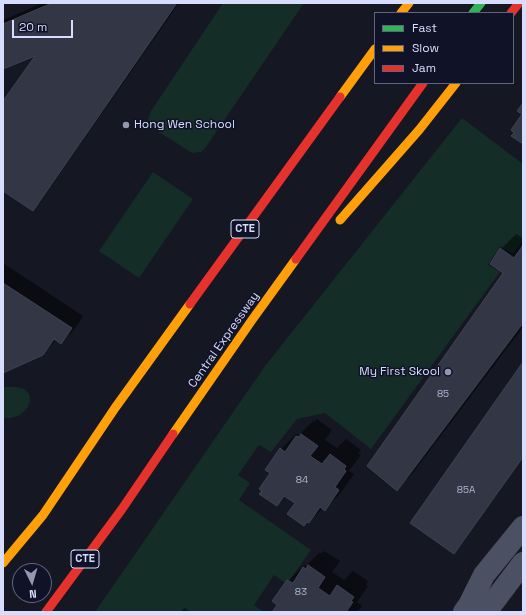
<!DOCTYPE html>
<html>
<head>
<meta charset="utf-8">
<style>
	body { margin:0 }
	#map { position:relative; width:526px; height:615px; overflow:hidden; background:#151722; font-family:"Space Grotesk",sans-serif }
	canvas { display:block }
	.frame { position:absolute; inset:0; border:4px solid #d7ddfe; pointer-events:none }
	.legend { position:absolute; left:374px; top:12px; width:140px; height:72px; box-sizing:border-box; background:#101327; border:1px solid #60647d; margin:0; padding:5px 7px; list-style:none; font-size:12px; color:#d7ddfe }
	.legend li { display:flex; align-items:center; gap:8px; height:20px }
	.legend b { width:20px; border:1px solid #60647d }
	.north { position:absolute; left:12px; top:563px; width:40px; height:40px; box-sizing:border-box; background:#101327; border:1px solid #60647d; border-radius:50%; rotate:175deg; font-size:11px; font-weight:700; line-height:16px; text-align:center; color:#d7ddfe }
	.north::after { content:''; display:block; margin:auto; width:14px; height:18px; background:#9398b1; clip-path:polygon(50% 0,100% 100%,50% 72%,0 100%) }
	.scale { position:absolute; left:12px; top:20px; width:61px; height:18px; box-sizing:border-box; border:2px solid #d7ddfe; border-top:0; padding-left:5px; font-size:12px; line-height:14px; white-space:nowrap; color:#d7ddfe; -webkit-text-stroke:3px #101327; paint-order:stroke }
</style>
</head>
<body>
<div id="map">
<canvas width="526" height="615"></canvas>
<div class="frame"></div>
<ul class="legend">
<li><b style="height:5px;background:#30b455"></b>Fast</li>
<li><b style="height:5px;background:#ff9f0a"></b>Slow</li>
<li><b style="height:5px;background:#e5322d"></b>Jam</li>
</ul>
<div class="north">N</div>
<div class="scale">20 m</div>
</div>
<script>
const ctx = document.querySelector('canvas').getContext('2d');
ctx.lineJoin = 'round';
function fillPath(path, color) { ctx.fillStyle = color; ctx.fill(path, 'evenodd'); }
const toPath = rows => new Path2D(rows.map(r => 'M' + r).join(''));
function trace(path, color, width, dash) { ctx.strokeStyle = color; ctx.lineWidth = width; ctx.lineCap = dash ? 'butt' : 'round'; ctx.setLineDash(dash || []); ctx.stroke(path); }
function label(font, color, halo, rows, align = 'center') {
  ctx.font = font + ' "Space Grotesk",sans-serif'; ctx.lineWidth = 3; ctx.setLineDash([]); ctx.textBaseline = 'middle'; ctx.strokeStyle = halo; ctx.fillStyle = color; for (const [text, x, y, turn = 0] of rows) {
    ctx.save(); ctx.translate(x, y); ctx.rotate((+turn || 0) * Math.PI / 180); ctx.textAlign = isNaN(turn) ? turn : align; if (halo) ctx.strokeText(text, 0, 0); ctx.fillText(text, 0, 0); ctx.restore();
  }
}
fillPath(toPath([
	[223,3,304,3,206,147,201,152,192,153,151,127,148,120,151,111],
	[462,118,523,164,523,240,513,254,500,246,488,265,500,272,371,449,325,413,297,419,271,452,259,445,238,475,250,483,239,500,311,550,287,584,274,575,254,605,264,612,95,612,265,366],
	[153,172,193,199,139,278,99,251],
	[3,387,16,387,24,389,29,394,30,401,27,408,20,415,11,418,3,418]
]), '#142d27');
fillPath(toPath([
	[40,3,179,3,40,202,33,210,3,190,3,103,38,53,3,68,3,20,40,4],
	[516,234,523,238,523,327,412,474,397,489,505,273,501,249],
	[3,263,83,316,74,330,61,342,57,339,43,354,3,372],
	[523,364,523,457,459,547,454,552],
	[317,419,332,430,325,440,337,448,346,439,361,450,358,453,361,455,349,471,354,474,340,494,325,509,323,508,309,522,296,503,286,496,276,505,271,473,281,449,296,434,299,435,313,421,314,422],
	[324,551,340,561,332,572,344,580,353,571,368,581,366,585,368,586,357,602,362,606,357,612,273,612,278,605,274,601,288,581,304,565,306,566,320,552,321,554],
	[185,608,190,612,180,612]
]), '#0007');
const building = toPath([
	[52,3,177,3,33,211,3,191,3,101,35,56,3,69,3,24,52,3],
	[523,103,523,144,511,136,514,133,511,130,522,114,517,111,523,103],
	[523,245,523,323,397,491,367,466,503,273,490,264,500,248,514,258,523,245],
	[3,283,72,328,61,344,54,339,43,355,3,373,3,283],
	[523,362,523,457,454,554,410,523,523,362],
	[301,434,318,446,310,456,322,464,330,454,346,466,344,469,346,471,335,487,339,490,325,511,320,507,309,523,307,522,304,526,287,514,295,503,284,496,277,506,259,494,262,491,259,489,270,473,265,470,280,448,285,452,296,436,299,437,301,434],
	[308,565,325,577,318,588,330,596,337,585,354,597,351,601,353,602,346,612,272,612,277,605,272,601,287,580,293,583,303,567,306,569,308,565]
]);
fillPath(building, '#333644');
trace(building, '#404255', 1);
trace(toPath([
	[464,612,469,605,484,575,523,527],
	[486,612,523,563]
]), '#4b5062', 22);
trace(toPath([
	[473,13,481,3]
]), '#30b455', 9);
trace(toPath([
	[401,13,409,3],
	[340,97,375,49],
	[340,220,419,130,456,83],
	[173,434,252,320,296,259],
	[3,563,43,515,115,408,190,304]
]), '#ff9f0a', 9);
trace(toPath([
	[511,13,519,3],
	[296,259,423,83],
	[190,304,340,97],
	[46,612,122,509,173,434]
]), '#e5322d', 9);
for (const [x, y, r, color] of [
	[126,125,4,"#9398b1"],
	[448,372,4,"#9398b1"]
]) { const dot = new Path2D(); dot.arc(x, y, r, 0, 2 * Math.PI); ctx.fillStyle = color; ctx.fill(dot); trace(dot, '#101327', 1.5); }
label('10px', '#aeb3d0', null, [
	["85",443,394],
	["84",302,480],
	["85A",466,490],
	["83",301,592]
]);
for (const [x, y, w] of [
	[245,229,28],
	[85,559,28]
]) { const box = new Path2D(); box.roundRect(x - w / 2, y - 9, w, 18, 3); ctx.fillStyle = '#101327'; ctx.fill(box); trace(box, '#d7ddfe', 1); }
label('bold 11px', '#d7ddfe', null, [
	["CTE",245,229],
	["CTE",85,559]
]);
label('12px', '#d7ddfe', '#101327', [
	["Hong Wen School",134,125],
	["My First Skool",440,372,"right"]
], 'left');
label('12px', '#d7ddfe', '#101327', [
	["Central Expressway",224,340,-55]
]);
</script>
</body>
</html>
